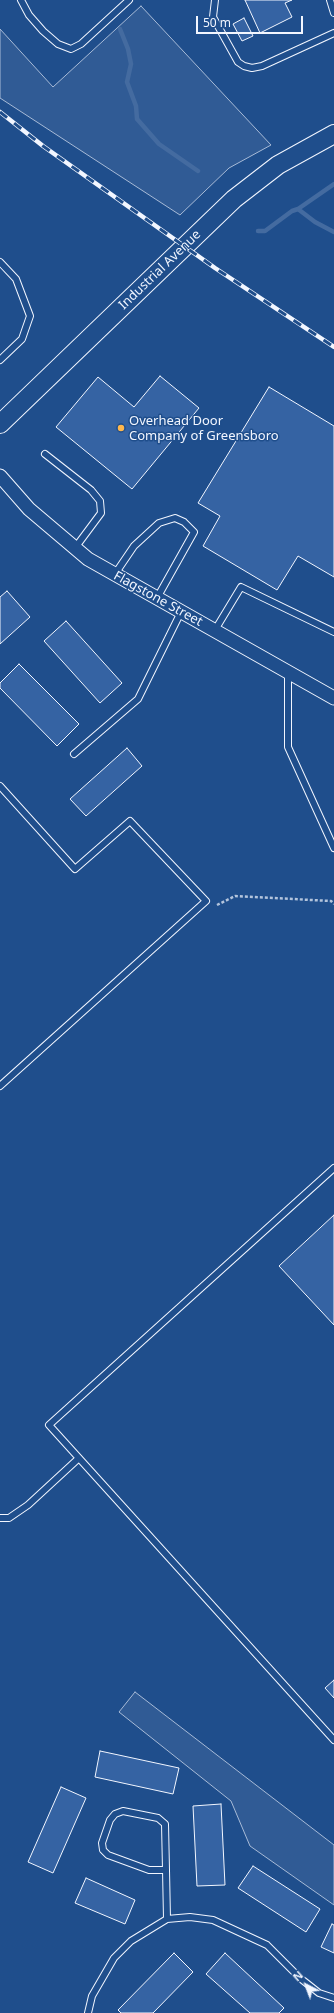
<!DOCTYPE html>
<html>
<head>
<meta charset="utf-8">
<style>
	body { margin:0 }
	#map { position:relative; width:334px; height:2013px; overflow:hidden; background:#1f4e8c; font-family:"Noto Sans",sans-serif }
	canvas { display:block }
	.north { position:absolute; left:286px; top:1965px; width:40px; height:40px; -webkit-text-stroke:3px #1f4e8c; paint-order:stroke; rotate:318deg; font-size:11px; font-weight:700; line-height:16px; text-align:center; color:#f2f6ff }
	.north::after { content:''; display:block; margin:auto; width:14px; height:18px; background:#f2f6ff; clip-path:polygon(50% 0,100% 100%,50% 72%,0 100%) }
	.scale { position:absolute; left:196px; top:16px; width:107px; height:18px; box-sizing:border-box; border:2px solid #f2f6ff; border-top:0; padding-left:5px; font-size:12px; line-height:14px; white-space:nowrap; color:#f2f6ff; -webkit-text-stroke:3px #1f4e8c; paint-order:stroke }
</style>
</head>
<body>
<div id="map">
<canvas width="334" height="2013"></canvas>
<div class="north">N</div>
<div class="scale">50 m</div>
</div>
<script>
const ctx = document.querySelector('canvas').getContext('2d');
ctx.lineJoin = 'round';
function fillPath(path, color) { ctx.fillStyle = color; ctx.fill(path, 'evenodd'); }
const toPath = rows => new Path2D(rows.map(r => 'M' + r).join(''));
function trace(path, color, width, dash) { ctx.strokeStyle = color; ctx.lineWidth = width; ctx.lineCap = dash ? 'butt' : 'round'; ctx.setLineDash(dash || []); ctx.stroke(path); }
function label(font, color, halo, rows, align = 'center') {
  ctx.font = font + ' "Noto Sans",sans-serif'; ctx.lineWidth = 3; ctx.setLineDash([]); ctx.textBaseline = 'middle'; ctx.strokeStyle = halo; ctx.fillStyle = color; for (const [text, x, y, turn = 0] of rows) {
    ctx.save(); ctx.translate(x, y); ctx.rotate((+turn || 0) * Math.PI / 180); ctx.textAlign = isNaN(turn) ? turn : align; if (halo) ctx.strokeText(text, 0, 0); ctx.fillText(text, 0, 0); ctx.restore();
  }
}
const green = toPath([
	[141,6,271,145,229,168,180,215,0,98,0,29,53,87,141,6],
	[135,1692,334,1845,334,1905,250,1846,231,1801,119,1712,135,1692]
]);
fillPath(green, '#305b95');
trace(green, '#a8bbd7', 1);
trace(toPath([
	[120,29,128,49,131,64,127,82,136,106,137,119,159,144,198,171],
	[298,209,334,184],
	[258,231,265,231,292,211,298,209,315,222,334,232]
]), '#446ba0', 4.5);
const building = toPath([
	[245,0,292,0,285,3,292,17,260,33,245,0],
	[244,18,253,36,242,41,233,24,244,18],
	[160,376,199,408,132,489,56,427,98,377,134,407,160,376],
	[269,387,334,426,334,577,298,556,277,590,203,546,220,516,198,503,269,387],
	[7,591,30,617,0,644,0,597,7,591],
	[66,621,122,683,100,703,44,641,66,621],
	[19,664,79,724,57,746,0,688,0,683,19,664],
	[127,748,142,766,86,816,70,799,127,748],
	[334,1215,334,1325,279,1266,334,1215],
	[334,1680,334,1698,325,1688,334,1680],
	[100,1751,179,1768,173,1794,95,1777,100,1751],
	[61,1787,86,1798,53,1873,28,1862,61,1787],
	[221,1804,225,1885,197,1886,193,1806,221,1804],
	[253,1866,320,1909,306,1932,238,1888,253,1866],
	[86,1878,135,1900,125,1924,75,1903,86,1878],
	[332,1924,334,1925,334,1953,321,1947,332,1924],
	[174,1953,193,1972,153,2013,121,2013,118,2010,174,1953],
	[225,1953,284,2008,279,2013,250,2013,206,1974,225,1953]
]);
fillPath(building, '#3563a3');
trace(building, '#f2f6ff', 1);
const lane = toPath([
	[21,0,29,15,43,31,58,44,71,49,81,44,129,0],
	[215,0,213,17,238,62,244,66,252,68,262,66,334,33],
	[330,0,334,13],
	[0,262,16,279,30,316,22,339,0,360],
	[45,454,91,490,100,501,101,513,75,548],
	[115,574,134,546,159,523,175,518,184,522,194,532,157,598],
	[215,630,241,587,334,632],
	[288,672,288,747,334,848],
	[74,754,138,699,181,612],
	[0,786,75,869,130,821,206,901,0,1086],
	[334,1168,49,1425,334,1740],
	[0,1518,9,1518,28,1505,79,1458],
	[166,1870,149,1870,108,1855,103,1850,102,1843,110,1820,115,1814,123,1811,158,1818,165,1824,166,1870,167,1919],
	[88,2013,92,1996,114,1958,131,1941,167,1919,190,1917,213,1920,267,1945,300,1978,319,1993,334,1998]
]);
const street = toPath([
	[0,476,29,509,88,559,334,698]
]);
const secondary = toPath([
	[0,424,234,199,278,165,334,134]
]);
trace(lane, '#f2f6ff', 8);
trace(street, '#f2f6ff', 15);
trace(secondary, '#f2f6ff', 20);
trace(toPath([
	[217,905,235,896,331,901,334,904]
]), '#b3c4dc', 2.5, [3, 2]);
trace(lane, '#1f4e8c', 6);
trace(street, '#1f4e8c', 13);
trace(secondary, '#1f4e8c', 18);
const rail = toPath([
	[0,112,43,146,215,268,334,347]
]);
trace(rail, '#f2f6ff', 4.5);
trace(rail, '#1f4e8c', 3, [9]);
for (const [x, y, r, color] of [
	[121,428,4,"#ffb74d"]
]) { const dot = new Path2D(); dot.arc(x, y, r, 0, 2 * Math.PI); ctx.fillStyle = color; ctx.fill(dot); trace(dot, '#1f4e8c', 1.5); }
label('13px', '#f2f6ff', '#1f4e8c', [
	["Industrial Avenue",160,270,-44],
	["Flagstone Street",158,599,29]
]);
label('13px', '#f2f6ff', '#1f4e8c', [
	["Overhead Door",129,421],
	["Company of Greensboro",129,436]
], 'left');
</script>
</body>
</html>
